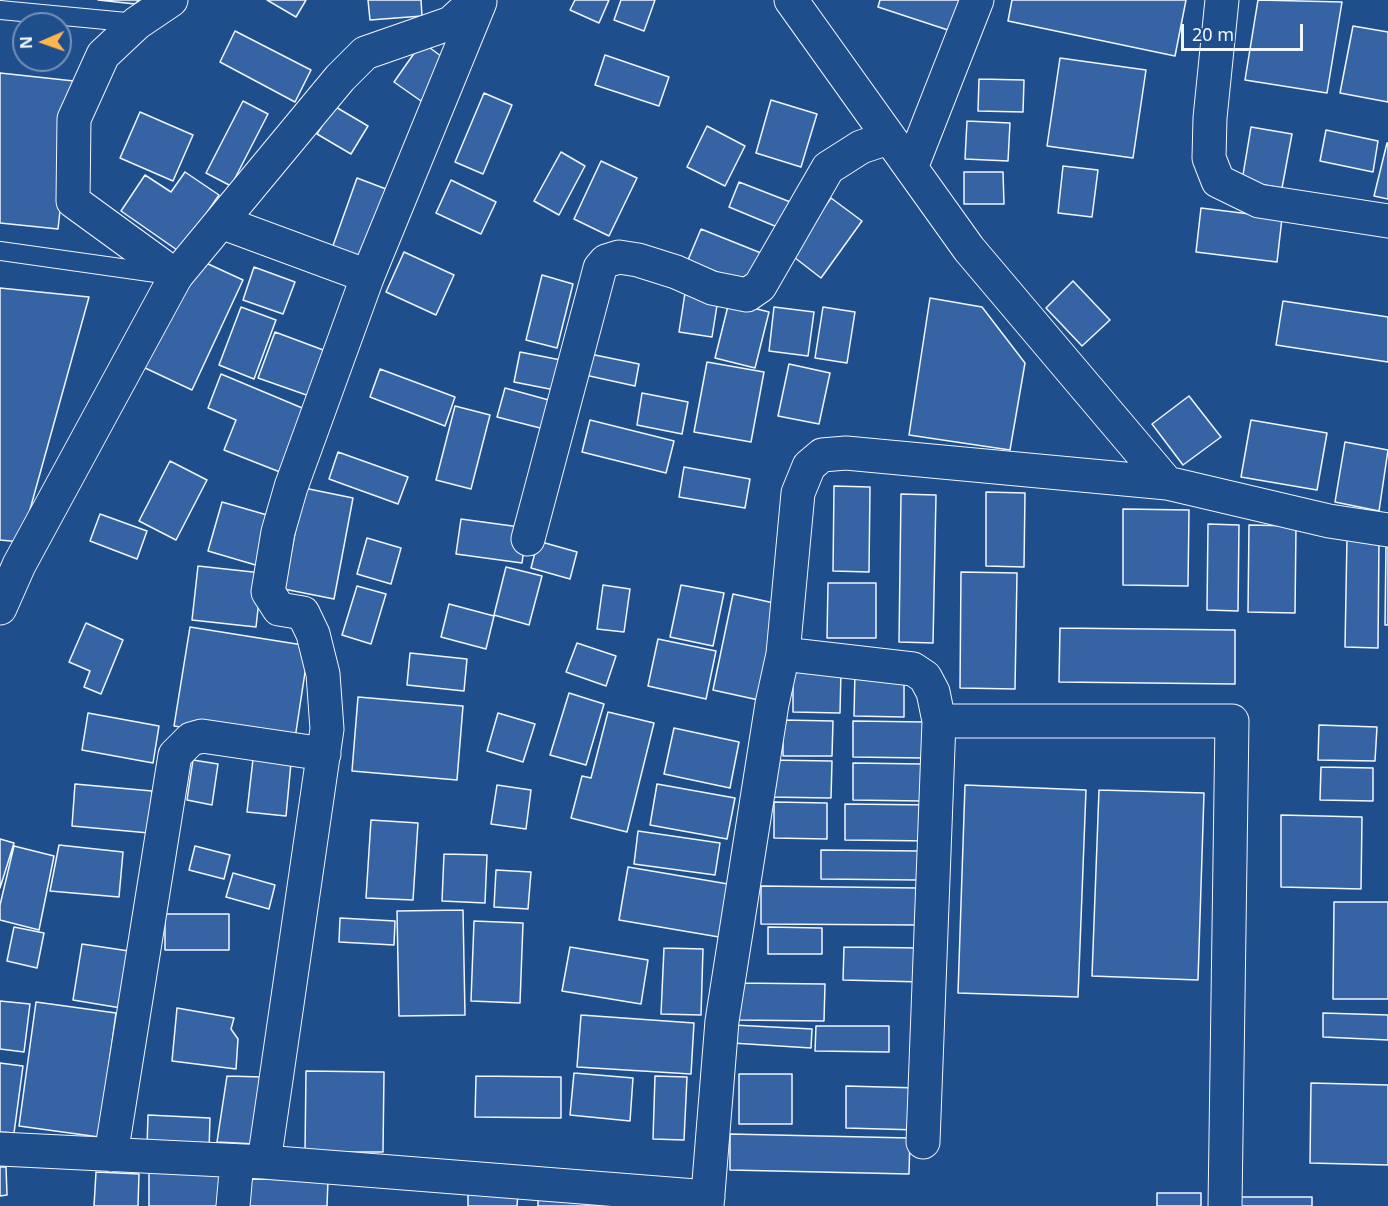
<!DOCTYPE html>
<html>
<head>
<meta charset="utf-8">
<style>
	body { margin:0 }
	#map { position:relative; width:1388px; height:1206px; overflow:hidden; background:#1f4e8c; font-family:"Noto Sans",sans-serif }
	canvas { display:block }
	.north { position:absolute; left:12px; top:12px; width:60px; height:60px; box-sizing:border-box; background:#1f4e8c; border:2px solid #7391ba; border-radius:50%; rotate:268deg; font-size:16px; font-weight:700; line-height:24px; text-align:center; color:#f2f6ff }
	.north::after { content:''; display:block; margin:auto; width:21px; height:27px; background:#ffb74d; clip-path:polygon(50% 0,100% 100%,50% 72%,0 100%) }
	.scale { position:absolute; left:1181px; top:24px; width:122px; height:27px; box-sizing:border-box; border:3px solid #f2f6ff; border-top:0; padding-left:8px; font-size:18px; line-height:21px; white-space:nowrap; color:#f2f6ff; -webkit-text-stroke:4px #1f4e8c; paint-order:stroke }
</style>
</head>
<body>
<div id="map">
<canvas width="1388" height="1206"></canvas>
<div class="north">N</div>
<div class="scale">20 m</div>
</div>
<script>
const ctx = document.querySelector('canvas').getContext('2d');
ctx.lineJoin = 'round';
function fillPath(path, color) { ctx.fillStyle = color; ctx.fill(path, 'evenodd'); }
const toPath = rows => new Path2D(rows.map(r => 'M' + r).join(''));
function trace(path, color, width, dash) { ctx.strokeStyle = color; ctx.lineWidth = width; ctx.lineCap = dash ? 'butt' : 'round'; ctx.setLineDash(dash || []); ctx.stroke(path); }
const building = toPath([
	[98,0,139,0,135,4,98,0],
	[267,0,306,0,296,17,267,0],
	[368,0,421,0,422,16,370,20,368,0],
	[575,0,609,0,599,23,570,10,575,0],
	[621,0,655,0,644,31,614,20,621,0],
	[880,0,971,0,960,34,878,7,880,0],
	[1012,0,1186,0,1175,56,1008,21,1012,0],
	[1258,0,1342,2,1327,93,1245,80,1258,0],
	[1353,26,1388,32,1388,102,1340,93,1353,26],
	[235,31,311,70,295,102,220,62,235,31],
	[422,42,449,62,421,101,394,82,422,42],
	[605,55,669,77,659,106,595,85,605,55],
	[1060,58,1146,70,1133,158,1047,146,1060,58],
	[0,73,74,81,58,229,0,223,0,73],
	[979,79,1024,80,1023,112,978,111,979,79],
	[484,93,512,105,483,174,455,162,484,93],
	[771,100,817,114,801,167,756,153,771,100],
	[243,101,268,114,231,186,206,173,243,101],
	[334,106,368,126,351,154,317,134,334,106],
	[140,112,193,135,173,181,120,158,140,112],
	[967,121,1010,123,1008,161,965,159,967,121],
	[707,126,745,146,725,186,687,167,707,126],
	[1251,127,1292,134,1282,188,1242,181,1251,127],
	[1326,130,1378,141,1373,172,1320,161,1326,130],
	[1387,143,1388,143,1388,199,1374,196,1387,143],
	[561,152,585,166,559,215,534,201,561,152],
	[601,161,637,178,609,236,574,219,601,161],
	[1063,166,1098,170,1092,217,1058,213,1063,166],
	[185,172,219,195,180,252,121,211,145,175,171,192,185,172],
	[964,172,1003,172,1004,204,964,204,964,172],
	[357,178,386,189,359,264,330,254,357,178],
	[451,180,496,202,481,234,436,213,451,180],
	[739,182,793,203,782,229,729,207,739,182],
	[831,198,862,221,821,278,790,254,831,198],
	[1201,208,1282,218,1277,262,1196,252,1201,208],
	[701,229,766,255,753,287,688,260,701,229],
	[404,252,454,275,436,315,386,292,404,252],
	[193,257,243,280,192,390,143,367,193,257],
	[254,267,295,282,283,314,243,300,254,267],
	[542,275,573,284,557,348,526,340,542,275],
	[1073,281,1110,320,1082,346,1046,308,1073,281],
	[0,288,89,297,21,542,0,540,0,288],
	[685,293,718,299,712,337,679,332,685,293],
	[930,298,982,307,1025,363,1010,450,909,435,930,298],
	[1283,301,1388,317,1388,362,1276,345,1283,301],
	[729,302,769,312,755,368,715,358,729,302],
	[241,307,276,320,254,379,219,365,241,307],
	[774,307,814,312,808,356,769,351,774,307],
	[823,307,855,312,847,363,815,358,823,307],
	[275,332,334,354,315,398,258,378,275,332],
	[520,352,571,362,565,392,514,382,520,352],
	[590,354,639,364,635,386,585,375,590,354],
	[707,362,764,372,751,442,694,432,707,362],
	[789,364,830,373,819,424,778,416,789,364],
	[380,369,455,397,445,426,370,397,380,369],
	[221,374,307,410,285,474,224,450,236,420,208,408,221,374],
	[505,388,556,402,548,430,497,417,505,388],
	[642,393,688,402,682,434,637,425,642,393],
	[1189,396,1221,437,1183,465,1152,424,1189,396],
	[455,406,490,415,471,489,436,480,455,406],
	[590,420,674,441,666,473,582,452,590,420],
	[1251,420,1327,433,1317,490,1241,477,1251,420],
	[1345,442,1388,450,1379,511,1335,502,1345,442],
	[338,452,408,477,398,504,329,479,338,452],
	[170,461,207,480,176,540,139,521,170,461],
	[684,467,750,479,745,508,679,497,684,467],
	[834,486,870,487,869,572,833,571,834,486],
	[304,488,353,498,334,599,284,589,304,488],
	[986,492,1025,493,1024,567,986,566,986,492],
	[901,494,936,495,933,643,899,642,901,494],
	[222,502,274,517,259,566,208,551,222,502],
	[1123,509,1189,510,1188,586,1123,585,1123,509],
	[100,514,147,531,137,559,90,541,100,514],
	[461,519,527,528,522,563,456,554,461,519],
	[1208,524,1239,525,1238,611,1207,610,1208,524],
	[1249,525,1296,526,1295,613,1248,612,1249,525],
	[1347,537,1379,537,1378,648,1345,647,1347,537],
	[367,538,401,548,391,584,357,574,367,538],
	[538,541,577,552,570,579,531,568,538,541],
	[1386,544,1388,544,1388,625,1385,625,1386,544],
	[198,566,262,573,256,627,192,620,198,566],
	[506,567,542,576,529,625,494,615,506,567],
	[961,572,1017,573,1015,689,960,688,961,572],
	[828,583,876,583,876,638,827,638,828,583],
	[603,585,630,589,624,632,597,629,603,585],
	[681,585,724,593,713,646,670,637,681,585],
	[357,586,386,594,371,644,342,635,357,586],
	[733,594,783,605,763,701,713,690,733,594],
	[449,604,494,616,486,649,441,637,449,604],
	[86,623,123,640,101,694,84,687,90,671,69,662,86,623],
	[190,627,309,646,294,745,174,726,190,627],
	[1060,628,1235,630,1235,684,1059,682,1060,628],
	[658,639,716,651,706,699,648,686,658,639],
	[577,643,616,656,606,686,566,672,577,643],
	[410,653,467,659,464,691,407,685,410,653],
	[793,671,841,671,840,713,793,712,793,671],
	[855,671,904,671,904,717,854,716,855,671],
	[569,693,604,704,586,765,550,755,569,693],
	[358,697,463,706,457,780,352,771,358,697],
	[608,712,654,723,627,832,571,818,582,776,591,778,608,712],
	[88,713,159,726,153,763,82,750,88,713],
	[498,713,535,724,523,762,487,751,498,713],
	[783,720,833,721,832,756,783,756,783,720],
	[853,721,924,722,924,758,853,757,853,721],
	[1319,725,1377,727,1375,761,1318,760,1319,725],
	[674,728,739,742,730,788,664,774,674,728],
	[253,759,291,763,286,816,247,812,253,759],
	[193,760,218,764,212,805,187,800,193,760],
	[768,760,832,761,831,798,768,797,768,760],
	[853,763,923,764,922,801,853,800,853,763],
	[1321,767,1373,768,1373,801,1320,800,1321,767],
	[75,784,152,791,149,833,72,826,75,784],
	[657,784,735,798,727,839,650,825,657,784],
	[497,785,531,790,526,829,491,824,497,785],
	[965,785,1086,790,1078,997,958,993,965,785],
	[1099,790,1204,793,1198,980,1092,976,1099,790],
	[774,802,827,803,827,839,774,838,774,802],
	[845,804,932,805,932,841,845,840,845,804],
	[1281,815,1362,817,1361,889,1281,887,1281,815],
	[371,820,418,823,413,900,366,898,371,820],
	[638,831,720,843,715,875,634,864,638,831],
	[0,839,14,843,0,888,0,839],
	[59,845,123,852,119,897,50,891,59,845],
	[14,846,54,856,39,930,0,920,0,905,14,846],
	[195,846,230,855,224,879,189,870,195,846],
	[821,850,919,851,918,880,821,879,821,850],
	[444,854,487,855,485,903,442,901,444,854],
	[628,867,728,884,719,937,619,920,628,867],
	[496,870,531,872,528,909,494,907,496,870],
	[233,873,275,885,269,909,226,897,233,873],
	[761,886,918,888,918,925,761,924,761,886],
	[1334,902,1388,902,1388,999,1333,999,1334,902],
	[463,910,465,1015,399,1016,397,911,463,910],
	[165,914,229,914,229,950,165,950,165,914],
	[340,918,395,921,394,945,339,942,340,918],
	[474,921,523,923,520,1003,471,1001,474,921],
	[14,927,44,933,37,968,7,961,14,927],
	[768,927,822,928,822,954,768,954,768,927],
	[82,944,129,951,121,1008,73,1000,82,944],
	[570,947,648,960,641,1004,562,991,570,947],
	[844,947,923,948,922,982,843,980,844,947],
	[664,948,703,949,701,1015,661,1014,664,948],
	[738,983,825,984,824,1021,737,1020,738,983],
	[0,1001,30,1004,24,1052,0,1049,0,1001],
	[36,1002,116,1013,99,1137,19,1126,36,1002],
	[177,1008,234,1018,231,1029,238,1039,236,1069,172,1061,177,1008],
	[1323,1013,1388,1015,1388,1040,1323,1037,1323,1013],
	[581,1015,694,1023,691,1074,577,1067,581,1015],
	[733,1025,812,1029,811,1048,732,1043,733,1025],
	[816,1026,889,1026,889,1052,815,1051,816,1026],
	[0,1063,23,1066,14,1133,0,1132,0,1063],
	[306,1071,384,1072,383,1152,305,1152,306,1071],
	[574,1073,633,1078,630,1121,570,1115,574,1073],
	[739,1074,792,1074,792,1124,739,1124,739,1074],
	[227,1076,263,1077,256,1144,217,1142,227,1076],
	[476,1076,561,1077,561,1118,475,1117,476,1076],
	[655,1076,687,1077,684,1140,653,1139,655,1076],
	[1311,1083,1388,1085,1388,1165,1310,1163,1311,1083],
	[846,1086,919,1088,918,1130,846,1128,846,1086],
	[148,1115,210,1118,209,1150,147,1147,148,1115],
	[730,1134,910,1138,909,1174,730,1170,730,1134],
	[0,1167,6,1167,7,1195,0,1196,0,1167],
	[96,1172,139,1174,138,1206,94,1206,96,1172],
	[149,1173,221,1174,221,1206,149,1206,149,1173],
	[243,1179,328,1180,327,1206,242,1206,243,1179],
	[468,1192,518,1192,517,1206,468,1206,468,1192],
	[1157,1193,1201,1193,1201,1206,1157,1206,1157,1193],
	[538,1196,633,1206,538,1206,538,1196],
	[1233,1197,1312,1197,1312,1206,1233,1206,1233,1197]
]);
fillPath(building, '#3563a3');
trace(building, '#f2f6ff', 1.5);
const lane = toPath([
	[0,10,137,23],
	[0,251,163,274]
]);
const street = toPath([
	[791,0,969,249,1167,483],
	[1222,0,1210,118,1209,158,1218,181,1259,201,1388,221],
	[911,168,977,0],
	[221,222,359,273,367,278,291,487,278,532,268,592,279,609,303,613,313,634,323,674,327,729,264,1162],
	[176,276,340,78,365,53,451,23,476,0],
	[367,278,480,2],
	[528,539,600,268,606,261,619,257,638,260,676,272,712,288,747,295,760,286,828,168,861,147,888,138],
	[783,654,913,669,925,677,933,692,939,721],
	[923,1142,939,721,1232,721,1225,1206],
	[0,1149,264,1162,708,1197],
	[111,1155,175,755,191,739,202,736,324,754],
	[233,1206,237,1161],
	[707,1206,722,1021,772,704,783,654,798,493,809,466,822,455,846,453,1167,483,1329,521,1388,530]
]);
const secondary = toPath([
	[0,608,19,565,176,276,73,201,74,119,103,55,137,23,171,0]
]);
trace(lane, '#f2f6ff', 20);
trace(street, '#f2f6ff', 35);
trace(secondary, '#f2f6ff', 35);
trace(lane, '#1f4e8c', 18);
trace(street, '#1f4e8c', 33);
trace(secondary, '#1f4e8c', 33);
</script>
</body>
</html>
